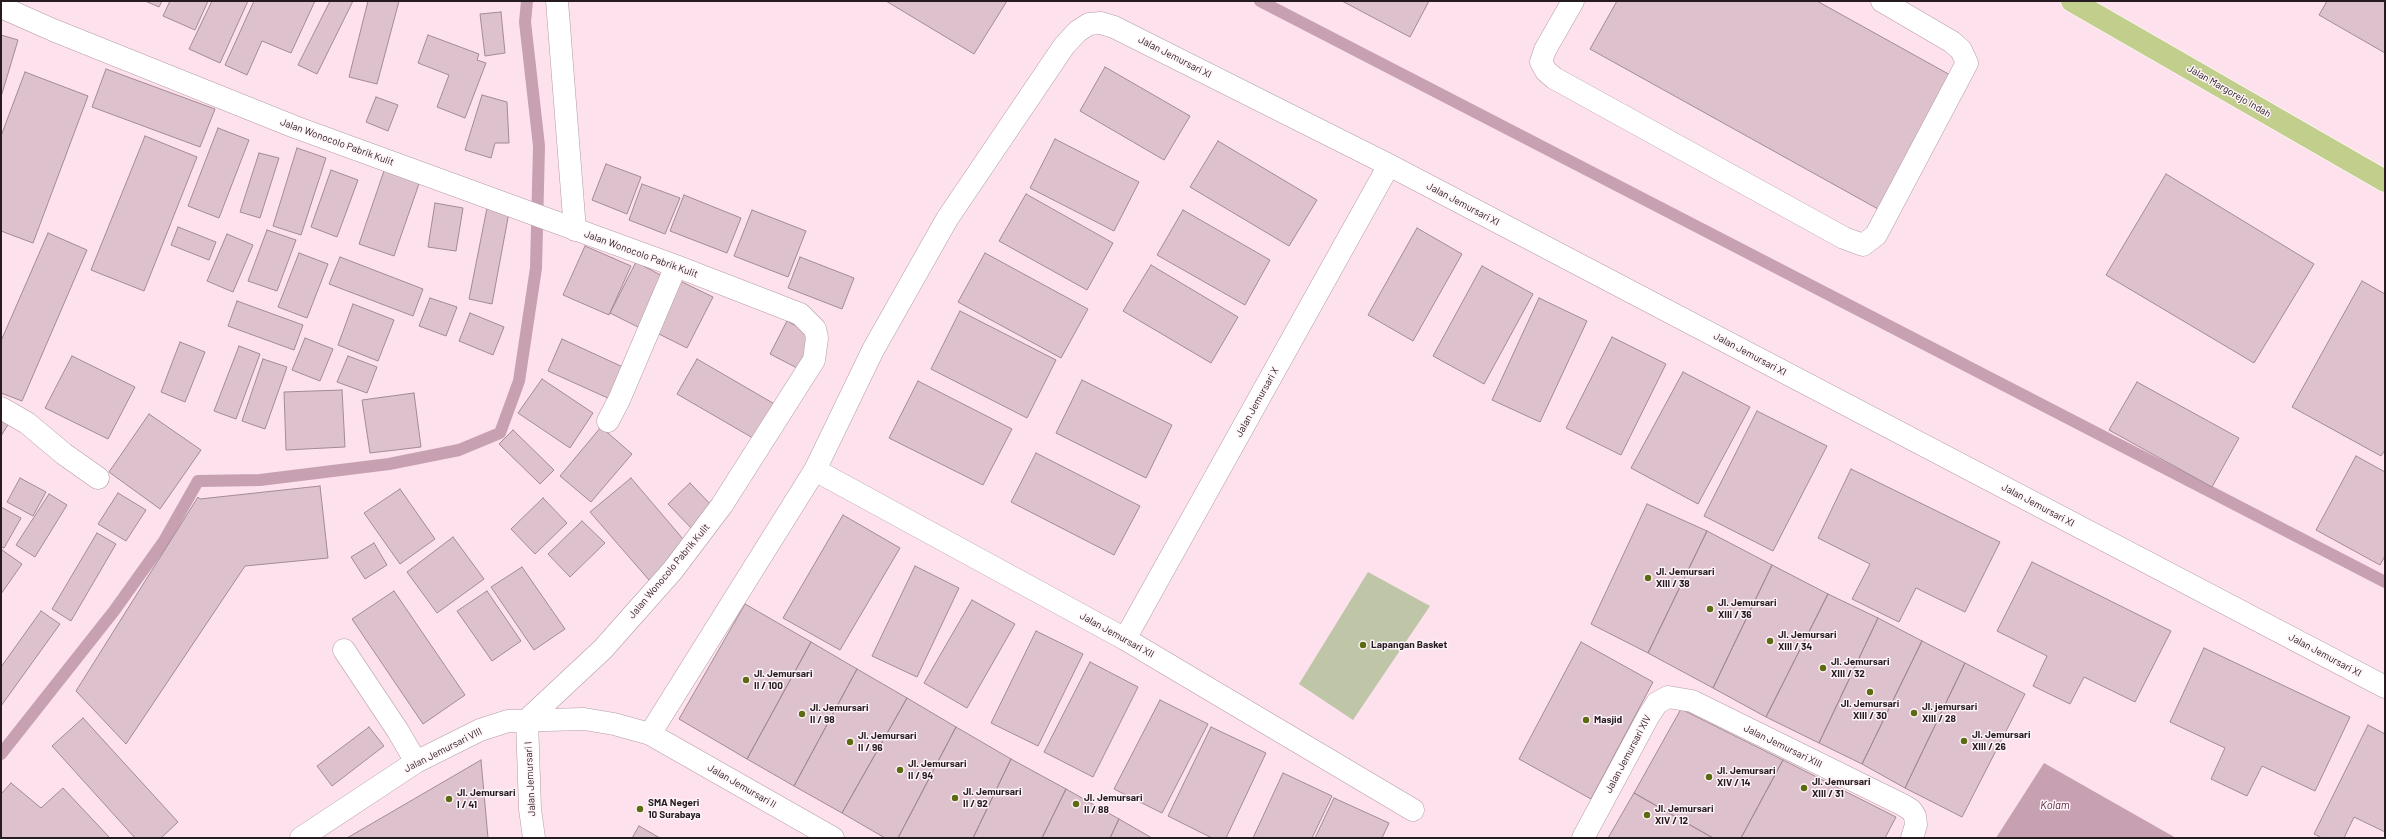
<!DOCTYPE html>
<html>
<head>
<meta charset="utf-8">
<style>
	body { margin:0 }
	#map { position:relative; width:2386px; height:839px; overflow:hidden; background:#fde1ed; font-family:Barlow,sans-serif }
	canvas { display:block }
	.frame { position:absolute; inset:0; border:2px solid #251b20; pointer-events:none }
</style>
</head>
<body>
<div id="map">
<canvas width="2386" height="839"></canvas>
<div class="frame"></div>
</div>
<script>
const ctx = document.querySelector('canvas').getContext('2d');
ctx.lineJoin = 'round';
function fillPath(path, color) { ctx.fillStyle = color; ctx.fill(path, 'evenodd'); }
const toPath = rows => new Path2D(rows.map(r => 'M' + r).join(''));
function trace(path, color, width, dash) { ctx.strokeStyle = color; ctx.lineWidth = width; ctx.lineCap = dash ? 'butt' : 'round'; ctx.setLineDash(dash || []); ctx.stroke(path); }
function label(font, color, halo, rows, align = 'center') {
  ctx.font = font + ' Barlow,sans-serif'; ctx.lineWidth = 3; ctx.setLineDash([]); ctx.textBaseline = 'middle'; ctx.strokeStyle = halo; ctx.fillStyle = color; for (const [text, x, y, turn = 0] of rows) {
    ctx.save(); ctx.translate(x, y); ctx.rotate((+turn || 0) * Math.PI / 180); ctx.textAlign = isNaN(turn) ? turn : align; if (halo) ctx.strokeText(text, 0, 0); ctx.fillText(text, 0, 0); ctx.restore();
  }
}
fillPath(toPath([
	[1368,572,1430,606,1353,720,1299,684]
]), '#bec6a7');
fillPath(toPath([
	[2044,763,2176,838,1996,838]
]), '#c7a0b1');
trace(toPath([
	[1260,1,2385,582],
	[1,754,114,611,164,541,198,481,260,480,389,464,459,450,500,433,519,381,536,268,539,146,525,22,527,1]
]), '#c7a0b1', 12);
const building = toPath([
	[145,1,162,1,159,7,145,1],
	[170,1,208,1,195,30,163,16,170,1],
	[212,1,248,1,220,63,189,49,212,1],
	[254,1,315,1,291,53,262,41,247,75,225,65,254,1],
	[330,1,353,1,317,74,298,65,330,1],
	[368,1,399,1,377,84,349,77,368,1],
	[886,1,1007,1,974,54,886,1],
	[1342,1,1429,1,1410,37,1342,1],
	[1617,1,1817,1,1952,76,1878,209,1590,49,1617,1],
	[2327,1,2385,1,2385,53,2319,15,2327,1],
	[501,12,505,53,485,56,480,14,501,12],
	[1,35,18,40,1,97,1,35],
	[428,35,479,54,477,60,486,63,465,118,437,107,449,75,418,63,428,35],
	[1105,67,1190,116,1164,160,1080,111,1105,67],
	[106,69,215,109,200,147,92,107,106,69],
	[25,72,88,96,33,243,1,231,1,136,25,72],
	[482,95,507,102,509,143,495,143,491,158,465,150,482,95],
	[376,97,398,105,388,131,366,122,376,97],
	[218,128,249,140,219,218,188,206,218,128],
	[145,136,197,157,144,291,91,270,145,136],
	[1055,139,1139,182,1114,231,1030,188,1055,139],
	[1218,141,1317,200,1289,246,1190,187,1218,141],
	[297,148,326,158,301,235,273,226,297,148],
	[259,153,279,158,260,218,240,212,259,153],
	[606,164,641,177,627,214,592,200,606,164],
	[386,165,421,178,394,256,359,244,386,165],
	[331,170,358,180,337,237,311,227,331,170],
	[2166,174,2314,264,2254,363,2106,275,2166,174],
	[642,184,680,198,665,234,629,220,642,184],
	[1026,194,1113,243,1087,290,999,241,1026,194],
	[684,195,741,218,727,253,670,231,684,195],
	[435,203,463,208,456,251,428,247,435,203],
	[488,203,510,207,492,304,469,299,488,203],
	[752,210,806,231,788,277,734,256,752,210],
	[1183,210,1270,260,1245,305,1157,255,1183,210],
	[178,227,216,242,209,260,171,245,178,227],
	[1417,228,1462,254,1413,341,1368,315,1417,228],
	[267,230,296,240,277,291,248,281,267,230],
	[48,233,87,250,22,401,1,393,1,341,48,233],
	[227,234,253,245,233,292,207,281,227,234],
	[585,246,631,266,609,315,563,295,585,246],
	[299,253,328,264,307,318,278,307,299,253],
	[985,253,1088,309,1061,358,958,302,985,253],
	[340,257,423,289,413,316,329,284,340,257],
	[800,257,854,278,842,309,788,288,800,257],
	[636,262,668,279,642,329,610,313,636,262],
	[1151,265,1238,317,1211,363,1123,311,1151,265],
	[1482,266,1533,294,1484,384,1433,356,1482,266],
	[678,280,713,297,687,348,653,331,678,280],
	[2362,281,2385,294,2385,450,2381,456,2292,407,2362,281],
	[430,298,457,307,446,336,419,326,430,298],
	[1539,298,1587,321,1540,422,1492,400,1539,298],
	[237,301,303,325,294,350,228,326,237,301],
	[353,304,394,320,378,361,338,345,353,304],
	[960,311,1056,360,1027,418,931,369,960,311],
	[470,313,504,327,493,355,459,341,470,313],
	[787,321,814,335,797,368,770,354,787,321],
	[1612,337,1666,364,1621,455,1566,428,1612,337],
	[305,338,333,349,320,381,292,370,305,338],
	[562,339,625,368,610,399,548,371,562,339],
	[180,342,205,352,185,402,161,392,180,342],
	[239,346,260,354,236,419,214,411,239,346],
	[72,356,135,387,108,439,45,408,72,356],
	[348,356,377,367,367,393,337,382,348,356],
	[263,359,287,367,265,429,242,421,263,359],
	[697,359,778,406,758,441,677,394,697,359],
	[1683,372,1750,407,1698,504,1631,468,1683,372],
	[542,379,593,413,570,448,518,413,542,379],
	[1082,380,1172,425,1146,478,1056,433,1082,380],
	[918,381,1012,429,983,485,889,438,918,381],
	[2137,382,2239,438,2212,487,2109,430,2137,382],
	[342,390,345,447,286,450,284,392,342,390],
	[414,393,421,447,370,453,362,400,414,393],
	[1757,411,1827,446,1773,551,1704,516,1757,411],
	[149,414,201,450,160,509,109,472,149,414],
	[1,418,9,423,1,436,1,418],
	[601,427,632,454,591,502,560,476,601,427],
	[513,430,554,470,540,484,499,444,513,430],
	[1036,453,1140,506,1114,555,1011,502,1036,453],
	[2356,456,2385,472,2385,556,2380,565,2316,530,2356,456],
	[1851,469,2000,542,1965,612,1916,588,1899,622,1852,599,1870,564,1818,538,1851,469],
	[20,478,46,492,33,516,7,502,20,478],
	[631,478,689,546,649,580,590,512,631,478],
	[690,483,715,509,693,530,668,504,690,483],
	[320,486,328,558,245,566,126,744,76,691,198,497,200,499,320,486],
	[400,489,435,539,400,564,364,513,400,489],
	[118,493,146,510,126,541,98,524,118,493],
	[49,494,67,505,35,557,16,545,49,494],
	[543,498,567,523,535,554,511,529,543,498],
	[1647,504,1707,531,1648,653,1591,624,1647,504],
	[1,507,21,518,4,548,1,547,1,507],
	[843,515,900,548,840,650,783,618,843,515],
	[582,521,605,543,570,577,548,554,582,521],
	[1707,531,1772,565,1713,688,1648,653,1707,531],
	[97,533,116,544,71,621,52,609,97,533],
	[453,537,484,579,437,613,407,572,453,537],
	[374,543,387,565,365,579,351,557,374,543],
	[2,550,22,564,1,594,1,552,2,550],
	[2032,562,2171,631,2135,702,2084,677,2070,704,2033,686,2047,656,1997,631,2032,562],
	[1772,565,1828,594,1766,717,1713,688,1772,565],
	[915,566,959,588,917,677,872,656,915,566],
	[522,567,565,629,534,650,491,587,522,567],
	[394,591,465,695,423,724,352,619,394,591],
	[487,591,521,641,492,661,457,611,487,591],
	[1828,594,1878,618,1819,743,1766,717,1828,594],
	[972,600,1015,624,967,708,924,683,972,600],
	[745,604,811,642,747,759,679,719,745,604],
	[41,611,60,624,1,706,1,667,41,611],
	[1878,618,1922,641,1862,764,1819,743,1878,618],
	[1036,631,1083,654,1038,746,991,723,1036,631],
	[1922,641,1965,663,1905,788,1862,764,1922,641],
	[811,642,857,669,794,786,747,759,811,642],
	[1581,642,1653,682,1591,799,1519,759,1581,642],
	[2204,648,2350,717,2315,791,2262,766,2247,796,2211,779,2225,748,2170,722,2204,648],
	[1090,662,1138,687,1093,777,1044,752,1090,662],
	[1965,663,2025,694,1962,817,1905,788,1965,663],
	[857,669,907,698,842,813,794,786,857,669],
	[907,698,956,727,898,838,885,838,842,813,907,698],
	[1160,700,1208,724,1162,813,1114,789,1160,700],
	[1681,709,1783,760,1741,838,1713,838,1634,793,1681,709],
	[83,718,178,822,161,838,135,838,52,746,83,718],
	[2368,725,2385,734,2385,832,2354,817,2344,838,2322,838,2314,834,2368,725],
	[369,727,384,746,332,786,317,766,369,727],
	[956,727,1011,759,973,838,898,838,956,727],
	[1211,727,1266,753,1226,838,1212,838,1168,816,1211,727],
	[1011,759,1066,789,1042,838,973,838,1011,759],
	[481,760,488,838,347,838,481,760],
	[1783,760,1896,817,1885,838,1741,838,1783,760],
	[1283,773,1332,796,1312,838,1253,838,1283,773],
	[11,783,41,808,63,788,110,838,1,838,1,794,11,783],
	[1066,789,1119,819,1110,838,1042,838,1066,789],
	[1634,793,1713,838,1608,838,1634,793],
	[1334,798,1389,823,1382,838,1315,838,1334,798],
	[1119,819,1152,838,1110,838,1119,819],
	[639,826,660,838,632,838,639,826]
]);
fillPath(building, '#ddc2ce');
trace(building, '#a38a95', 1);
const minor = toPath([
	[557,1,575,230],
	[1573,1,1545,50,1541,62,1546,71,1554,78,1844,238,1863,245,1876,235,1967,63,1961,50,1952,42,1882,1],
	[1,7,53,30,295,127,676,266,800,314,815,329,817,338,814,360,722,505,673,570,603,649,527,720,530,809,534,838],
	[1,408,27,423,64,454,98,478],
	[608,421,619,400,676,266],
	[815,470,1125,639,1413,810],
	[1125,639,1389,165],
	[344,650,398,731,416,762],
	[650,734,815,470,873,350,947,219,1064,46,1078,31,1089,24,1101,23,1114,27,1389,165,2385,687],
	[301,838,416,762,480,730,508,721,584,719,614,724,650,734,833,838],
	[1583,838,1648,717,1657,703,1668,697,1692,701,1903,805,1911,810,1915,816,1916,825,1912,838]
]);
const major = toPath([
	[2072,1,2385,181]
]);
trace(minor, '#b49ba6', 23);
trace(major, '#fff', 23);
trace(minor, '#fff', 22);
trace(major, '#c2ce8b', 22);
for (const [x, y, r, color] of [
	[1648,578,4,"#5c6a12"],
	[1710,609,4,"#5c6a12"],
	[1770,641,4,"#5c6a12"],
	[1363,645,4,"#5c6a12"],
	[1823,668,4,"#5c6a12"],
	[746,680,4,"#5c6a12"],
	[1870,692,4,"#5c6a12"],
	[1914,713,4,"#5c6a12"],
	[802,714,4,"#5c6a12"],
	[1586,720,4,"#5c6a12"],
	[1964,741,4,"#5c6a12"],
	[850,742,4,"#5c6a12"],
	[900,770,4,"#5c6a12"],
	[1709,777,4,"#5c6a12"],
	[1804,788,4,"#5c6a12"],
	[955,798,4,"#5c6a12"],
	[449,799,4,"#5c6a12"],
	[1076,804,4,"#5c6a12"],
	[640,809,4,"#5c6a12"],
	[1647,815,4,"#5c6a12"]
]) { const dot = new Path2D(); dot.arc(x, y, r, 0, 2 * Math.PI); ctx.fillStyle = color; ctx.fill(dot); trace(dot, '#fff4f8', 1.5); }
label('10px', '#251b20', '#fff4f8', [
	["Jalan Jemursari XI",1175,57,27],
	["Jalan Margorejo Indah",2229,91,30],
	["Jalan Wonocolo Pabrik Kulit",337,142,20],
	["Jalan Jemursari XI",1463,204,28],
	["Jalan Wonocolo Pabrik Kulit",641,254,20],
	["Jalan Jemursari XI",1750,354,28],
	["Jalan Jemursari X",1257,402,-61],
	["Jalan Jemursari XI",2038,505,28],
	["Jalan Wonocolo Pabrik Kulit",669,571,-50],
	["Jalan Jemursari XII",1117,635,29],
	["Jalan Jemursari XI",2325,655,28],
	["Jalan Jemursari XIII",1783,746,26],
	["Jalan Jemursari VIII",443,750,-27],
	["Jalan Jemursari XIV",1628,754,-62],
	["Jalan Jemursari I",530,779,-93],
	["Jalan Jemursari II",742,786,30]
]);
label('bold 10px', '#251b20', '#fff4f8', [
	["Jl. Jemursari",1656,572],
	["XIII / 38",1656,584],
	["Jl. Jemursari",1718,603],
	["XIII / 36",1718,615],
	["Jl. Jemursari",1778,635],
	["XIII / 34",1778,647],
	["Lapangan Basket",1371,645],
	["Jl. Jemursari",1831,662],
	["XIII / 32",1831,674],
	["Jl. Jemursari",754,674],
	["II / 100",754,686],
	["Jl. Jemursari",1870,704,"center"],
	["XIII / 30",1870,716,"center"],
	["Jl. jemursari",1922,707],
	["XIII / 28",1922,719],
	["Jl. Jemursari",810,708],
	["II / 98",810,720],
	["Masjid",1594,720],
	["Jl. Jemursari",1972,735],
	["XIII / 26",1972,747],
	["Jl. Jemursari",858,736],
	["II / 96",858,748],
	["Jl. Jemursari",908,764],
	["II / 94",908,776],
	["Jl. Jemursari",1717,771],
	["XIV / 14",1717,783],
	["Jl. Jemursari",1812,782],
	["XIII / 31",1812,794],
	["Jl. Jemursari",963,792],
	["II / 92",963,804],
	["Jl. Jemursari",457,793],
	["I / 41",457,805],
	["Jl. Jemursari",1084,798],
	["II / 88",1084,810],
	["SMA Negeri",648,803],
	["10 Surabaya",648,815],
	["Jl. Jemursari",1655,809],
	["XIV / 12",1655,821]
], 'left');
label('italic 11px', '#56243e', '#fff4f8', [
	["Kolam",2055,805]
]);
</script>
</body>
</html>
